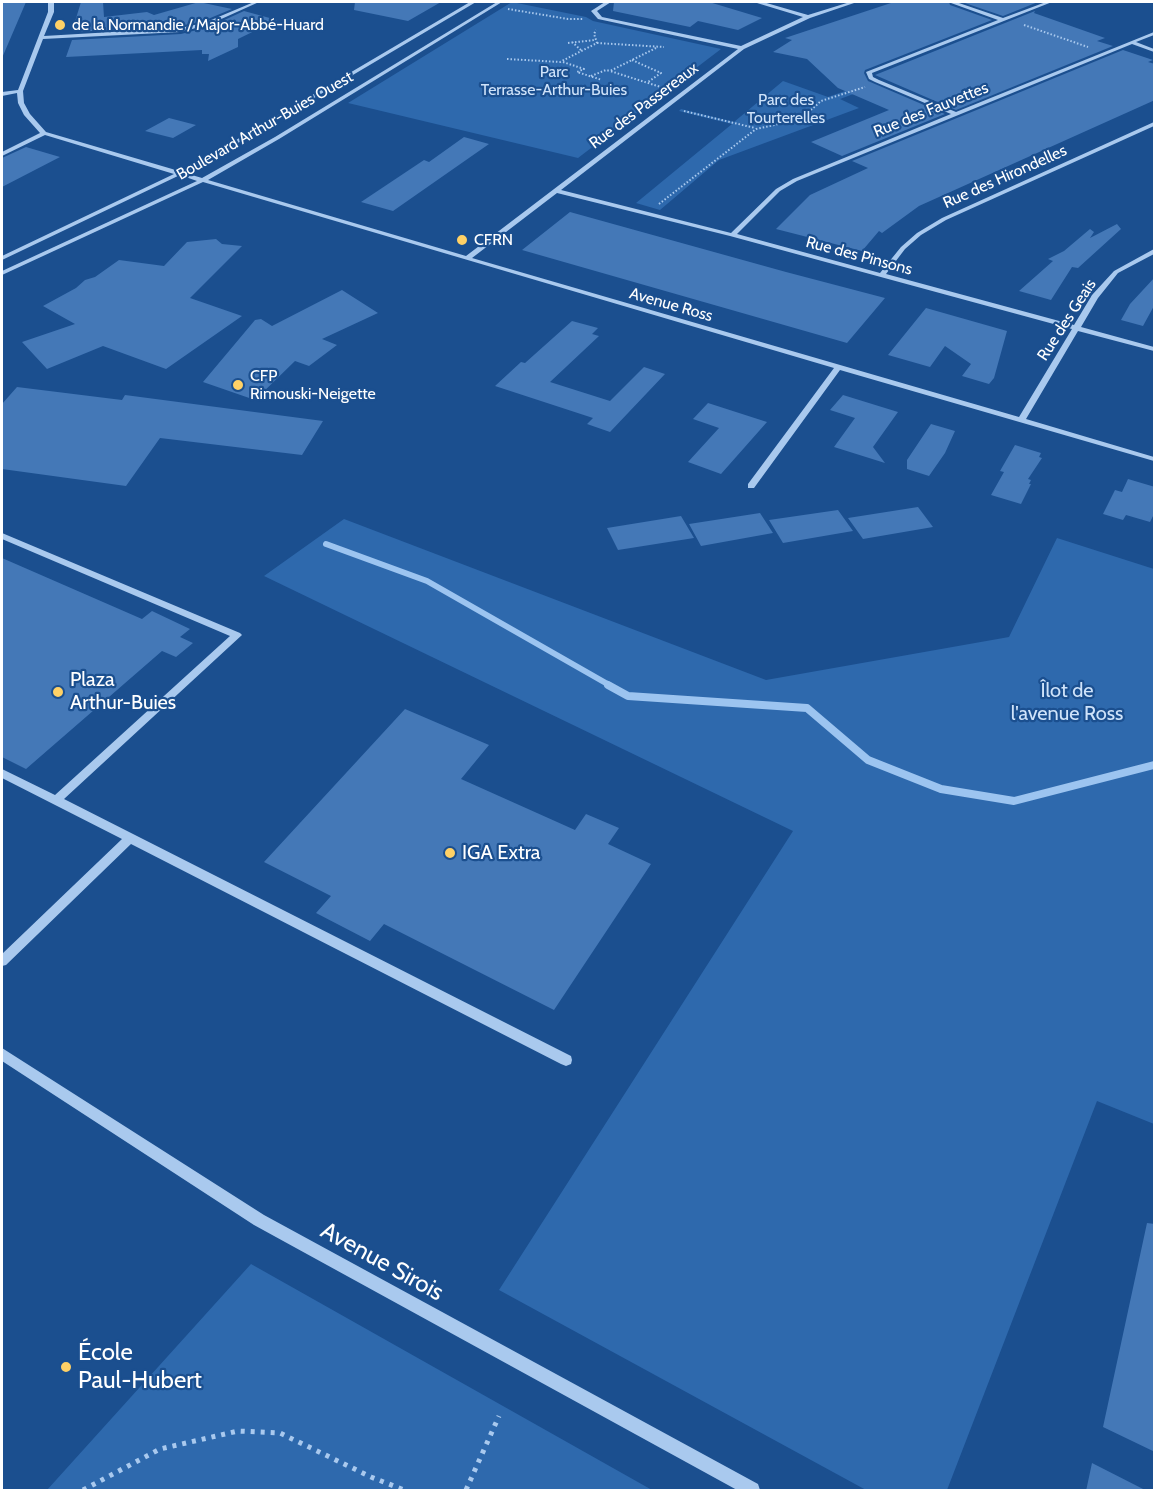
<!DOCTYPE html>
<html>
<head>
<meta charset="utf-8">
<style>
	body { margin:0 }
	#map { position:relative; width:1156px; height:1492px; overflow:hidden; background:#1b4f8f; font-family:Cabin,sans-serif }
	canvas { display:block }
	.frame { position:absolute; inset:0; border:3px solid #fff; pointer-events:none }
</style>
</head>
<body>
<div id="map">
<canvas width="1156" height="1492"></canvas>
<div class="frame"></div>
</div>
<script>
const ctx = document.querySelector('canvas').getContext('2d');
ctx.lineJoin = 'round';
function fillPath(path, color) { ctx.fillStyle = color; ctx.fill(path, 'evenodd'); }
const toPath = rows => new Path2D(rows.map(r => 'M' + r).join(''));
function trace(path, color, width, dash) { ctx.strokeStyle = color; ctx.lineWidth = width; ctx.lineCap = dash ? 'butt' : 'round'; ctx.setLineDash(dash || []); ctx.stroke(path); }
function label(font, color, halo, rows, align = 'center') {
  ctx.font = font + ' Cabin,sans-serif'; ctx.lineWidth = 4.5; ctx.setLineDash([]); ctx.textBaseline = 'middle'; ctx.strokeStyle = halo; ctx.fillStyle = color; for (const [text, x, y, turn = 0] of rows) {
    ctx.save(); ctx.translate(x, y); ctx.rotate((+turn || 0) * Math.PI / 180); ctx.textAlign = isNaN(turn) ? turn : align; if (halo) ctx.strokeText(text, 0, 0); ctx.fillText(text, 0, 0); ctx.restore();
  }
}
fillPath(toPath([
	[512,2,586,17,593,21,721,49,578,158,348,103],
	[783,81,828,97,868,83,875,86,840,99,859,108,719,160,660,210,636,203,732,124,679,111,681,109,734,122],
	[344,519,766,680,1009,637,1057,538,1154,569,1154,1124,1097,1101,947,1490,866,1490,499,1290,793,831,264,576],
	[251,1264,652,1490,47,1490]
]), '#2e69ad');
trace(toPath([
	[326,544,427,581,611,686]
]), '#9cc4f0', 6);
trace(toPath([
	[608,685,628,696,807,708,868,760,941,789,1014,801,1154,765]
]), '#9cc4f0', 8);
fillPath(toPath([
	[2,2,26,2,2,58],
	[81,2,103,2,104,17,147,12,154,15,199,2,232,9,203,21,180,26,74,32,76,28,73,28],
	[355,2,441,2,408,21,354,10],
	[614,2,709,2,762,18,738,30,698,21,690,27,613,11],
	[894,2,949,2,950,5,992,20,865,70,864,73,868,81,945,114,842,156,811,142,889,110,838,88,807,59,773,52,792,40,785,38],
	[962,2,1038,2,1003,16],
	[244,11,277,20,238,39,238,47,208,61,209,54,202,54,202,50,66,57,72,40,181,34,209,27],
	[1035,11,1034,13,1105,38,1097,41,1113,46,956,110,875,75],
	[1123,50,1153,60,1148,62,1155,64,1155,100,919,206,882,233,879,231,862,251,776,229,810,195,868,168,852,161],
	[169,118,196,125,173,138,145,131],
	[464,137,489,144,393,211,361,202,424,160,429,162],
	[26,147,60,157,2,187,2,158],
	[570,212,786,272,885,298,847,343,522,250],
	[1117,224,1121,229,1078,268,1072,267,1051,300,1019,291,1053,261,1048,259,1064,251,1090,229,1094,232,1090,238],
	[216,239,222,244,242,246,190,298,242,316,166,369,103,346,47,369,22,342,75,324,43,306,76,288,85,280,95,277,119,260,164,266,187,242],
	[1155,277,1155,304,1143,326,1121,320,1130,304],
	[342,290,378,313,322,339,337,345,309,366,295,361,255,400,203,382,255,320,261,319,272,326],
	[926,308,1007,331,994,378,989,384,962,376,971,364,945,346,930,367,888,355],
	[572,321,598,328,592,334,599,336,550,382,610,401,644,367,665,374,610,432,587,424,593,418,495,386,521,362,525,363],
	[17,387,122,400,125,395,323,421,302,455,160,438,126,486,2,469,2,404],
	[843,395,898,412,873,447,885,463,834,447,855,418,830,410],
	[708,403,767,422,721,474,688,462,719,428,693,419],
	[931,424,955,431,945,453,929,476,907,469,907,460],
	[1015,445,1041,453,1039,457,1042,458,1028,479,1031,480,1029,484,1031,484,1021,504,991,495,1004,472,1000,471],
	[1128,479,1155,487,1155,512,1150,522,1126,515,1123,520,1103,514,1115,490,1122,492],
	[918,507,933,527,863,539,848,518],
	[838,510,853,531,783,543,769,520],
	[760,513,773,533,701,546,689,524],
	[681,516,694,538,618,550,607,528],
	[2,558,142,619,152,611,190,629,180,637,193,643,176,657,162,651,26,769,2,757],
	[405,709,489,745,461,779,575,830,586,814,619,828,608,844,651,864,554,1010,384,924,370,941,316,913,331,896,264,862],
	[1147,1223,1155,1224,1155,1452,1103,1427],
	[1092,1463,1147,1491,1086,1491]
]), '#4478b7');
trace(toPath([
	[508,9,568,19,583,19],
	[1024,25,1088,47],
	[572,42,582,51],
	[568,43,595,40],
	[597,43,664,47],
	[656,48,610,71,667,89],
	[507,59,560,62,597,43,594,34,596,30],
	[632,60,661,73,648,82],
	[563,62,584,69,577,72,602,80],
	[591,76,606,70,610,71],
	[684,111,755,128],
	[659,204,756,129,801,119,821,101,865,87]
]), '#a9c9ee', 2, [1.5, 2]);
trace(toPath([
	[83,1490,160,1449,238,1431,280,1433,371,1477,404,1490],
	[466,1490,499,1416]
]), '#a9c9ee', 5, [4, 6]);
fillPath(toPath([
	[48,2,54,2,54,12,44,36,180,28,204,23,254,2,259,2,208,25,180,32,43,39,23,91,24,103,30,114,46,132,179,171,197,163,470,2,476,2,201,165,185,173,202,178,275,137,497,2,502,2,279,139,208,180,466,256,738,49,598,19,591,11,605,2,611,2,597,11,602,17,741,46,803,17,757,3,757,2,763,2,808,15,850,2,857,2,810,18,744,49,561,190,731,233,776,189,793,179,951,114,875,82,869,79,866,72,998,20,951,3,951,2,956,2,1003,18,1046,2,1052,2,872,73,873,77,879,80,956,112,1154,32,1154,35,1136,42,1154,49,1154,52,1132,44,797,181,780,191,737,234,880,273,901,247,917,233,942,218,1154,122,1154,126,946,220,921,235,905,249,886,274,1074,325,1092,295,1114,271,1154,249,1154,254,1118,273,1098,298,1081,327,1154,347,1154,351,1078,331,1026,419,1154,457,1154,461,840,370,754,488,748,488,748,484,834,368,203,182,2,275,2,271,197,181,180,175,2,260,2,256,174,174,45,135,2,156,2,152,40,133,24,115,18,103,17,93,2,96,2,92,18,90,48,12,48,2],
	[557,193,730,236,1072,329,1019,417,472,258,557,193],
	[2,533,240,633,242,635,64,799,571,1056,572,1060,571,1064,566,1066,561,1064,131,844,6,965,2,966,2,954,122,839,2,778,2,769,55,795,230,636,2,539,2,533],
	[2,1048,264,1215,758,1484,760,1490,737,1490,254,1225,2,1061,2,1048]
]), '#a9c9ee');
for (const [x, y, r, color] of [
	[60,25,6,"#ffd166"],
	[462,240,6,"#ffd166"],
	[238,385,6,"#ffd166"],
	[58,692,6,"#ffd166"],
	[450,853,6,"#ffd166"],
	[66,1367,6,"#ffd166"]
]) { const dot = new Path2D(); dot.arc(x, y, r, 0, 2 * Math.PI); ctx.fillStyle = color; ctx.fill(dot); trace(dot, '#1b4f8f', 2); }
label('16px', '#fff', '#1b4f8f', [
	["de la Normandie / Major-Abbé-Huard",72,25],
	["CFRN",474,240],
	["CFP",250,376],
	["Rimouski-Neigette",250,394]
], 'left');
label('16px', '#cfe3fa', '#1b4f8f', [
	["Parc",554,72],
	["Terrasse-Arthur-Buies",554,90],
	["Parc des",786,100],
	["Tourterelles",786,118]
]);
label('16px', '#fff', '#1b4f8f', [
	["Rue des Passereaux",644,106,-37],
	["Rue des Fauvettes",931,110,-22],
	["Boulevard Arthur-Buies Ouest",265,126,-30],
	["Rue des Hirondelles",1005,177,-24],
	["Rue des Pinsons",859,256,15],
	["Avenue Ross",671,305,16],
	["Rue des Geais",1067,320,-57]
]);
label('20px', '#fff', '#1b4f8f', [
	["Plaza",70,680],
	["Arthur-Buies",70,703],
	["IGA Extra",462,853]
], 'left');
label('20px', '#cfe3fa', '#1b4f8f', [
	["Îlot de",1067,691],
	["l'avenue Ross",1067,714]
]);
label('24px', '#fff', '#1b4f8f', [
	["Avenue Sirois",382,1262,29]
]);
label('24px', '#fff', '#1b4f8f', [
	["École",78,1353],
	["Paul-Hubert",78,1381]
], 'left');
</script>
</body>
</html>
